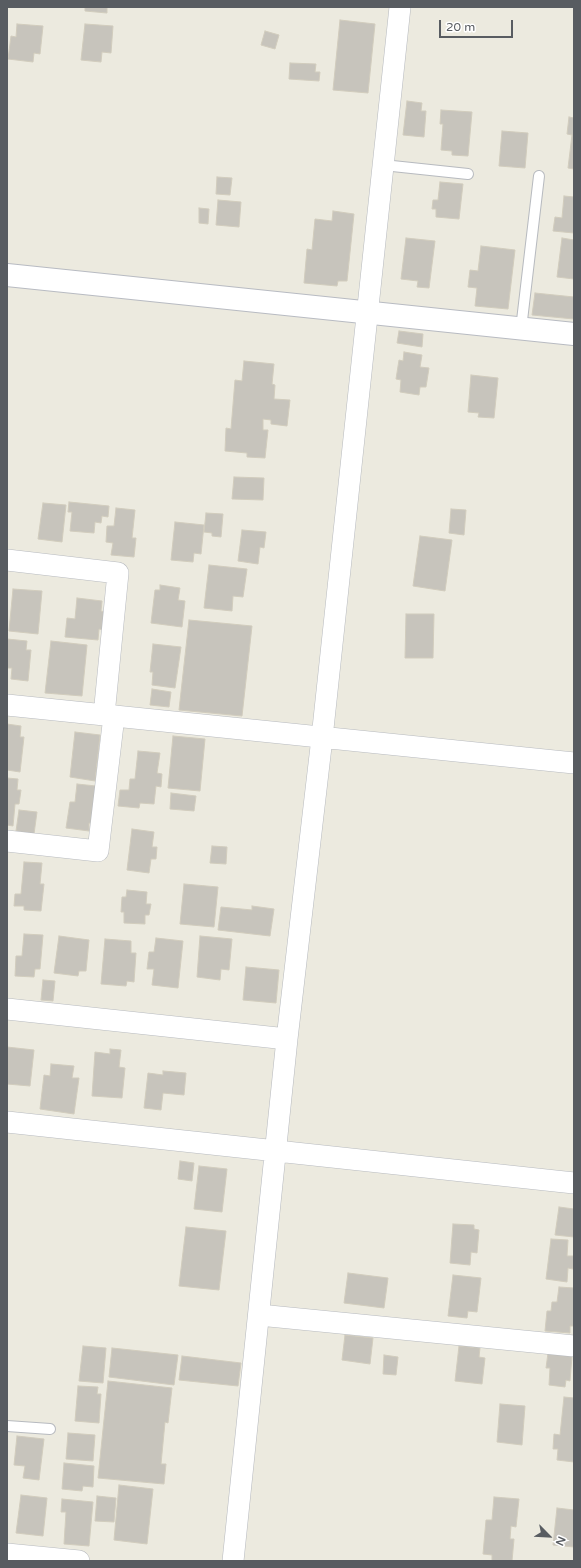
<!DOCTYPE html>
<html>
<head>
<meta charset="utf-8">
<style>
	body { margin:0 }
	#map { position:relative; width:581px; height:1568px; overflow:hidden; background:#eceadf; font-family:"Varela Round",sans-serif }
	canvas { display:block }
	.frame { position:absolute; inset:0; border:8px solid #585c61; pointer-events:none }
	.north { position:absolute; left:529px; top:1516px; width:40px; height:40px; -webkit-text-stroke:3px #fff; paint-order:stroke; rotate:114deg; font-size:11px; font-weight:700; line-height:16px; text-align:center; color:#585c61 }
	.north::after { content:''; display:block; margin:auto; width:14px; height:18px; background:#585c61; clip-path:polygon(50% 0,100% 100%,50% 72%,0 100%) }
	.scale { position:absolute; left:439px; top:20px; width:74px; height:18px; box-sizing:border-box; border:2px solid #585c61; border-top:0; padding-left:5px; font-size:12px; line-height:14px; white-space:nowrap; color:#585c61; -webkit-text-stroke:3px #fff; paint-order:stroke }
</style>
</head>
<body>
<div id="map">
<canvas width="581" height="1568"></canvas>
<div class="frame"></div>
<div class="north">N</div>
<div class="scale">20 m</div>
</div>
<script>
const ctx = document.querySelector('canvas').getContext('2d');
ctx.lineJoin = 'round';
function fillPath(path, color) { ctx.fillStyle = color; ctx.fill(path, 'evenodd'); }
const toPath = rows => new Path2D(rows.map(r => 'M' + r).join(''));
function trace(path, color, width, dash) { ctx.strokeStyle = color; ctx.lineWidth = width; ctx.lineCap = dash ? 'butt' : 'round'; ctx.setLineDash(dash || []); ctx.stroke(path); }
const building = toPath([
	[85,7,107,7,107,13,85,11,85,7],
	[340,20,375,24,368,93,333,90,340,20],
	[17,24,43,26,40,54,34,53,33,62,8,59,11,36,16,37,17,24],
	[85,24,113,26,111,53,102,52,101,62,81,60,85,24],
	[265,31,279,35,275,49,261,45,265,31],
	[290,63,316,64,315,72,320,72,319,81,289,79,290,63],
	[407,101,422,103,421,111,426,111,424,137,403,135,407,101],
	[441,110,472,112,468,156,452,155,452,151,441,150,443,124,440,124,441,110],
	[569,117,574,118,574,169,568,168,572,135,567,134,569,117],
	[502,131,528,133,525,168,499,166,502,131],
	[217,177,232,178,230,195,216,194,217,177],
	[440,182,463,184,459,219,436,217,436,209,432,209,433,200,438,200,440,182],
	[564,196,574,197,574,233,553,231,555,217,562,218,564,196],
	[218,200,241,202,239,227,216,225,218,200],
	[199,208,209,209,208,224,199,223,199,208],
	[333,211,354,214,347,281,338,281,337,286,304,283,307,249,312,250,315,219,332,221,333,211],
	[406,238,435,241,429,288,417,287,418,281,401,279,406,238],
	[562,238,574,240,574,279,557,277,562,238],
	[481,246,515,250,508,309,475,306,477,288,468,287,470,270,478,271,481,246],
	[535,293,574,297,574,319,532,315,535,293],
	[399,331,423,334,422,347,397,343,399,331],
	[404,352,422,355,420,367,429,368,426,387,420,387,419,395,400,392,401,380,396,379,399,360,403,361,404,352],
	[244,361,274,364,272,384,275,385,274,399,290,400,287,426,271,424,271,420,263,419,263,430,268,430,265,458,247,457,247,453,225,451,226,428,231,429,235,380,242,381,244,361],
	[471,375,498,378,494,418,478,417,479,413,468,412,471,375],
	[234,477,264,478,263,500,232,499,234,477],
	[69,502,109,506,108,517,102,516,101,523,95,522,94,533,70,531,72,512,68,512,69,502],
	[43,503,66,505,62,542,38,539,43,503],
	[116,508,135,510,132,538,136,538,134,557,111,555,113,543,106,542,107,526,114,526,116,508],
	[451,509,466,510,464,535,449,533,451,509],
	[206,513,223,514,221,537,212,536,212,533,204,532,206,513],
	[175,522,204,525,201,554,194,553,193,562,171,560,175,522],
	[242,530,266,532,264,548,260,547,258,564,238,561,242,530],
	[420,536,452,540,445,591,413,586,420,536],
	[209,565,247,569,243,597,233,596,232,611,204,608,209,565],
	[160,585,180,588,178,600,185,601,182,627,151,623,155,590,160,590,160,585],
	[13,589,42,591,38,634,9,631,13,589],
	[77,598,102,601,101,611,106,612,105,630,99,629,98,640,65,637,67,618,75,619,77,598],
	[406,614,434,614,433,658,405,658,406,614],
	[189,620,252,626,242,716,179,710,189,620],
	[7,639,27,641,26,650,31,650,28,681,11,679,12,668,7,668,7,639],
	[51,641,87,645,82,696,45,693,51,641],
	[153,644,181,647,175,688,152,685,153,672,150,672,153,644],
	[152,689,171,692,169,707,150,705,152,689],
	[7,724,21,726,20,737,24,737,20,772,7,770,7,724],
	[75,732,100,735,95,781,70,777,75,732],
	[173,736,205,739,200,791,168,788,173,736],
	[138,751,160,753,157,773,162,774,161,787,156,786,154,804,140,803,139,808,118,806,120,790,129,790,130,779,135,779,138,751],
	[7,778,18,779,17,790,21,790,19,804,15,804,13,826,7,825,7,778],
	[77,784,96,786,96,824,89,823,89,831,66,828,70,802,75,802,77,784],
	[171,793,196,796,194,811,170,809,171,793],
	[19,810,37,812,34,834,16,831,19,810],
	[132,829,154,832,152,847,157,847,156,859,151,859,149,873,127,870,132,829],
	[212,846,227,847,226,864,210,863,212,846],
	[24,862,42,863,40,884,44,884,41,911,24,910,24,906,14,906,15,894,21,894,24,862],
	[184,884,218,887,214,927,180,924,184,884],
	[127,890,147,892,146,904,151,904,149,915,145,915,145,924,124,923,124,912,121,912,122,897,126,897,127,890],
	[252,906,274,909,270,936,218,930,221,907,252,910,252,906],
	[24,934,43,935,40,969,35,969,34,977,15,976,16,956,22,956,24,934],
	[59,936,89,940,86,971,79,971,78,976,54,973,59,936],
	[200,936,232,939,229,970,221,969,220,980,197,977,200,936],
	[156,938,183,941,178,988,152,985,154,969,147,969,149,952,154,952,156,938],
	[105,939,131,941,131,953,136,953,134,982,127,981,126,986,101,984,105,939],
	[246,967,279,970,276,1003,243,1000,246,967],
	[43,980,55,981,53,1001,41,1000,43,980],
	[7,1047,34,1050,30,1086,7,1084,7,1047],
	[110,1049,121,1050,119,1067,125,1068,122,1098,92,1096,95,1052,110,1054,110,1049],
	[51,1064,74,1066,72,1078,79,1078,74,1114,40,1109,44,1075,50,1076,51,1064],
	[163,1071,186,1073,184,1095,163,1093,161,1110,144,1108,148,1073,163,1075,163,1071],
	[180,1161,194,1163,192,1181,178,1179,180,1161],
	[199,1166,227,1169,222,1212,194,1209,199,1166],
	[559,1207,574,1209,574,1237,555,1235,559,1207],
	[453,1224,474,1225,474,1229,479,1230,477,1253,471,1252,470,1265,450,1263,453,1224],
	[186,1227,226,1231,219,1290,179,1286,186,1227],
	[551,1239,568,1240,567,1256,574,1256,574,1261,573,1269,568,1268,567,1282,546,1279,551,1239],
	[348,1273,388,1278,384,1308,344,1303,348,1273],
	[453,1275,481,1278,477,1312,468,1311,467,1318,448,1316,453,1275],
	[559,1287,574,1288,574,1326,570,1326,570,1333,545,1331,547,1311,551,1311,552,1302,557,1302,559,1287],
	[345,1335,373,1338,370,1364,342,1360,345,1335],
	[83,1346,106,1348,103,1383,79,1381,83,1346],
	[459,1346,480,1348,479,1357,485,1358,482,1384,455,1381,459,1346],
	[112,1348,178,1355,174,1385,109,1377,112,1348],
	[548,1353,572,1356,570,1381,566,1380,565,1387,549,1385,550,1368,546,1368,548,1353],
	[384,1355,398,1357,396,1375,383,1374,384,1355],
	[182,1356,241,1363,238,1386,179,1380,182,1356],
	[108,1381,172,1388,168,1423,165,1422,161,1464,166,1464,164,1484,98,1478,108,1381],
	[78,1386,98,1387,97,1394,101,1394,99,1423,75,1421,78,1386],
	[564,1397,574,1398,574,1462,557,1460,558,1449,553,1449,554,1434,560,1435,564,1397],
	[500,1404,525,1406,522,1445,497,1442,500,1404],
	[68,1433,95,1435,93,1461,66,1459,68,1433],
	[17,1436,44,1439,39,1480,23,1478,25,1466,14,1465,17,1436],
	[64,1463,94,1466,93,1487,83,1486,82,1491,62,1489,64,1463],
	[119,1485,153,1489,147,1544,114,1540,119,1485],
	[21,1495,47,1498,43,1536,16,1533,21,1495],
	[97,1496,116,1498,114,1522,95,1521,97,1496],
	[494,1497,519,1499,516,1527,511,1526,510,1539,514,1539,512,1561,492,1561,492,1555,483,1554,486,1520,492,1520,494,1497],
	[62,1499,93,1502,89,1546,64,1544,66,1512,61,1512,62,1499],
	[557,1508,574,1510,574,1547,553,1545,557,1508]
]);
fillPath(building, '#c7c4bc');
trace(building, '#d1ccbd', 1);
const lane = toPath([
	[383,165,468,174],
	[521,329,539,176],
	[7,1426,50,1429]
]);
const street = toPath([
	[7,560,118,573,104,715],
	[7,705,574,763],
	[7,841,98,851,114,716],
	[7,1009,287,1039],
	[7,1122,574,1183],
	[259,1315,574,1346],
	[7,1554,79,1561],
	[233,1561,287,1039,322,738,400,7]
]);
const secondary = toPath([
	[7,275,574,334]
]);
trace(lane, '#b7babf', 12);
trace(street, '#b7babf', 22);
trace(secondary, '#b8bbc2', 24);
trace(lane, '#fff', 10);
trace(street, '#fff', 21);
trace(secondary, '#fff', 22);
</script>
</body>
</html>
